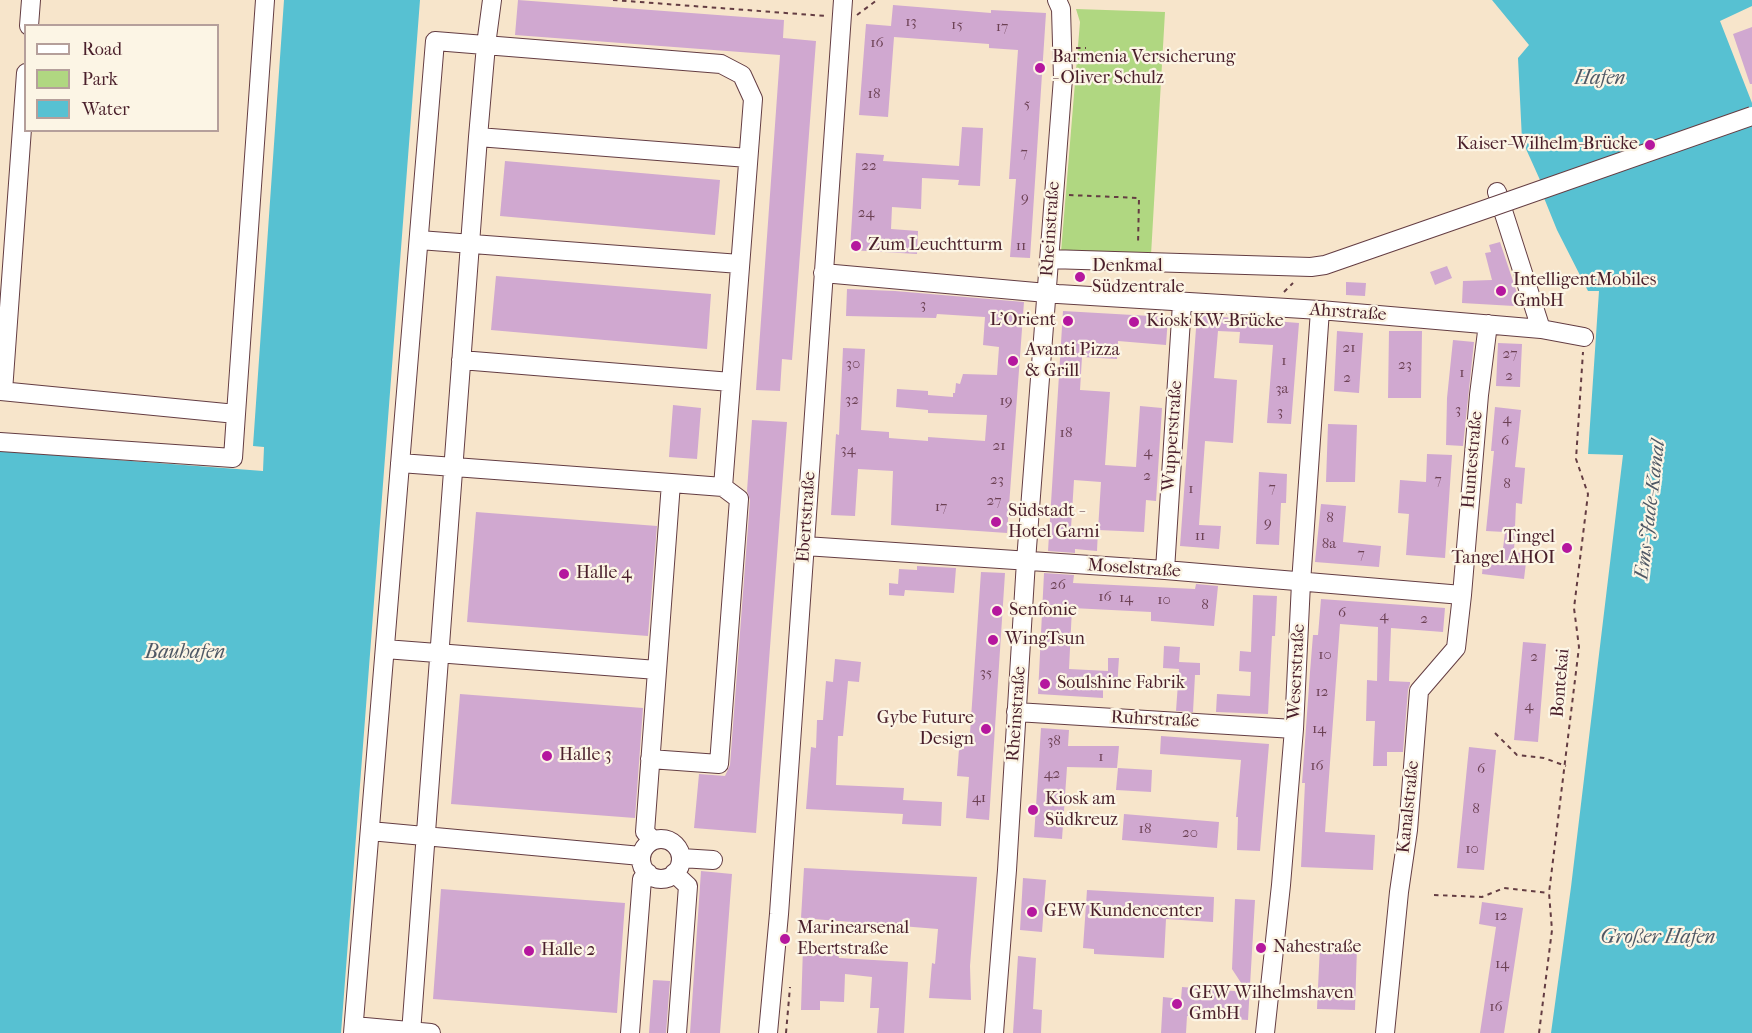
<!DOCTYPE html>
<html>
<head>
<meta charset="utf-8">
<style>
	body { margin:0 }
	#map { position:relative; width:1752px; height:1033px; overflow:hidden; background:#f7e5cb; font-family:"IM FELL French Canon",serif }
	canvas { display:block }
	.legend { position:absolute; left:24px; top:24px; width:195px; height:108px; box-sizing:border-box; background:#fcf5e5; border:2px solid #b59f9b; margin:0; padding:8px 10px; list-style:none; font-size:18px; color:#4a1f2b }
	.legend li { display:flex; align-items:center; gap:12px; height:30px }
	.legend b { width:30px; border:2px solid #b59f9b }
</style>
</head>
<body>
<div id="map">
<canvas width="1752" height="1033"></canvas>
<ul class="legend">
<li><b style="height:8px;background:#fff"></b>Road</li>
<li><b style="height:16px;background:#b0d781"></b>Park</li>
<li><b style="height:16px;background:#57c1d2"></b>Water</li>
</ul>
</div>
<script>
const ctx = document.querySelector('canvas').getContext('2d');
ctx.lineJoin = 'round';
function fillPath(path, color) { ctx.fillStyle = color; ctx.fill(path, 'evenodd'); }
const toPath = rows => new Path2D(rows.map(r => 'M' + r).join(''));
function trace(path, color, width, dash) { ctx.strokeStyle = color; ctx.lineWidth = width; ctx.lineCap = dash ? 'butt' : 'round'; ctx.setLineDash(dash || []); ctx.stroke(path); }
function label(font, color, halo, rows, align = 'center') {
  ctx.font = font + ' "IM FELL French Canon",serif'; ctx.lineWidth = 4.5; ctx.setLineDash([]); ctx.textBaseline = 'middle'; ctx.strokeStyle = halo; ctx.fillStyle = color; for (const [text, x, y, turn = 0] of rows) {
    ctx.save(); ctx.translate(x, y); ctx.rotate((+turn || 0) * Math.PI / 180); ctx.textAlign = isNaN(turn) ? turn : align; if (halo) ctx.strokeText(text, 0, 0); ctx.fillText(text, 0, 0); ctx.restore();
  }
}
fillPath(toPath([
	[1076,9,1165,12,1151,255,1061,252,1080,22]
]), '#b0d781');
fillPath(toPath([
	[284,0,420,0,341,1033,0,1033,0,451,263,471,264,447,253,446],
	[1492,0,1752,0,1752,6,1720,21,1752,103,1752,1033,1551,1033,1571,887,1623,455,1588,454,1599,291,1588,291,1557,230,1542,193,1540,180,1522,140,1518,58,1529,45]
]), '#57c1d2');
fillPath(toPath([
	[518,0,784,20,783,38,816,41,792,360,782,359,780,391,756,390,780,55,515,35],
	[893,5,991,13,991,10,1046,13,1030,258,1010,257,1016,179,1009,179,1018,50,989,48,989,44,894,37,888,117,859,115,866,24,891,26],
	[1752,27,1752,84,1750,84,1733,34],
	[962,127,983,128,980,186,958,185,959,180,922,178,921,209,892,207,891,229,918,231,917,254,850,250,856,153,884,155,883,161,959,166],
	[505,161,720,180,715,235,500,216],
	[1500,242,1519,299,1514,306,1462,303,1463,281,1492,280,1485,253,1491,252,1489,245],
	[1447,266,1452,278,1435,285,1430,272],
	[496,276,711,294,707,349,491,330],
	[1346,282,1366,283,1365,296,1346,295],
	[847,289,895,291,1024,302,1007,533,891,525,893,471,858,469,855,516,831,515,836,434,839,435,843,348,865,349,861,430,889,432,889,438,928,441,928,437,985,441,987,415,928,413,928,410,896,407,897,389,928,391,928,395,953,397,953,393,955,393,956,383,960,384,963,374,997,375,999,347,983,345,985,317,937,314,936,318,846,316],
	[1063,311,1168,317,1166,345,1118,341,1117,359,1082,357,1080,390,1110,392,1105,465,1136,467,1140,406,1162,408,1156,501,1146,500,1144,532,1098,530,1097,551,1075,549,1075,553,1048,551],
	[1074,480,1101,482,1098,530,1071,528],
	[1197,315,1299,323,1291,424,1267,423,1273,345,1239,343,1240,332,1218,331,1214,378,1237,380,1233,443,1205,441,1199,525,1221,526,1219,549,1180,546],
	[1337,331,1363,333,1359,393,1334,391],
	[1389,331,1422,331,1421,398,1388,398],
	[1453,340,1474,342,1463,446,1446,445,1447,398],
	[1498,343,1522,344,1520,387,1496,386],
	[673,405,701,408,697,459,669,457],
	[1495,407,1521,410,1515,467,1525,468,1522,504,1516,503,1514,552,1527,554,1524,579,1482,574,1484,555,1502,557,1505,532,1486,531,1494,451,1491,451],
	[752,420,787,422,756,833,694,828,699,774,725,776,730,765,750,500,747,491],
	[1328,424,1357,425,1355,482,1326,482],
	[1427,454,1452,455,1445,558,1406,555,1409,514,1398,513,1400,480,1426,482],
	[1259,472,1287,474,1286,503,1281,503,1279,545,1256,544],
	[1321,504,1346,506,1343,542,1381,546,1379,567,1315,562],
	[476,512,657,526,648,636,467,622],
	[917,566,956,568,954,593,905,590,904,596,889,595,889,583,898,584,899,569,917,570],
	[981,572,1005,573,989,820,966,818,969,777,957,776,959,749,964,749,965,733,970,733],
	[1044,573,1074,575,1073,583,1195,589,1196,584,1218,586,1214,626,1151,621,1151,612,1072,608,1069,669,1108,671,1108,658,1119,658,1117,688,1103,688,1103,698,1038,694],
	[1253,595,1277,596,1275,636,1272,636,1268,714,1216,712,1217,694,1250,696,1251,672,1239,671,1240,651,1251,652],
	[1321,599,1445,608,1443,632,1391,628,1389,681,1410,682,1410,684,1408,690,1403,752,1387,752,1387,766,1373,766,1375,721,1366,721,1367,680,1377,681,1378,627,1340,624,1325,832,1375,835,1373,870,1301,867,1305,783,1302,783,1310,672,1313,635,1318,635],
	[1523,642,1546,644,1538,742,1514,740],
	[1164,646,1180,647,1179,662,1200,663,1200,675,1195,675,1193,712,1176,711,1179,669,1163,668],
	[835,659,861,662,859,682,848,681,843,736,838,736,836,785,904,788,903,800,942,802,941,826,902,824,903,814,806,809,811,747,816,748,817,720,823,720,826,681,833,682],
	[460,694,643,708,635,818,451,804],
	[1041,728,1069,730,1068,746,1119,746,1117,768,1067,767,1062,839,1034,837],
	[1161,736,1269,744,1260,851,1237,850,1238,817,1236,817,1241,760,1160,754],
	[1469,747,1496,750,1484,870,1457,868],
	[1118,768,1152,770,1151,792,1116,790],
	[1124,814,1219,822,1217,848,1122,840],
	[804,868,977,877,970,966,971,1000,929,998,932,963,935,964,938,929,801,918],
	[701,871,732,874,720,1033,690,1033],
	[1023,878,1046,880,1042,932,1020,930],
	[441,889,625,903,617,1013,433,999],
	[1087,890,1214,897,1213,922,1166,919,1164,958,1094,954,1094,949,1083,948],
	[1235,899,1255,900,1248,1020,1187,1016,1186,1033,1161,1033,1163,997,1181,999,1182,987,1247,992,1232,969],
	[1482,902,1523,908,1504,1033,1480,1033,1496,927,1479,924],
	[1320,945,1357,947,1355,1010,1317,1009],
	[803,947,837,949,839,958,908,962,904,1033,877,1033,879,1008,870,1008,872,977,845,974,844,1002,820,1001,820,1010,801,1010],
	[1018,956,1036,958,1033,1009,1042,1010,1041,1033,1013,1033],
	[653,980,670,981,666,1033,649,1033]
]), '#d0a8d0');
const minor = toPath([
	[29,26,31,0],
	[478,137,748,158],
	[1497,192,1541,329],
	[419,240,740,264],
	[1049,259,1311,267,1325,265,1492,207],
	[823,273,1058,294,1320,310,1541,329,1584,337],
	[461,360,731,382],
	[0,391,236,414,265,0],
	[3,391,26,73],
	[0,442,233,458,236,414],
	[400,463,671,483],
	[805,546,1165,570,1462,595],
	[1165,570,1182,303],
	[385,649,657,670],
	[1016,712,1294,729],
	[650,759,719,764,739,499,723,487],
	[370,831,641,856],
	'641 859a20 20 0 1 1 40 0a20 20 0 1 1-40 0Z',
	[681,858,713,860],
	[674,873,688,886,677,1033],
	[354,1026,431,1033],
	[353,1033,435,41,721,64,742,75,753,99,723,487,671,483,645,832,653,840],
	[411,1033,478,137,486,45,492,0],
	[630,1033,642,879,648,873],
	[768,1033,779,914,843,0],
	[994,1033,1007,870,1026,561,1063,78,1061,9,1057,0],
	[1265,1033,1281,885,1294,729,1301,583,1320,310],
	[1385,1033,1399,892,1408,830,1419,691,1456,648,1462,595,1479,395,1488,324]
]);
trace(minor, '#643d43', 20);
trace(toPath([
	[613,0,826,16],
	[857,15,877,0],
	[1076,48,1086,48],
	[1077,71,1085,71,1085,76],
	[1069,195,1139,198,1138,245],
	[1284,292,1293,283],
	[1495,733,1517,755,1544,758,1566,766],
	[1434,895,1482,897,1504,888,1549,893],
	[786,1033,790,987],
	[1539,1033,1552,930,1549,893,1579,647,1574,608,1588,494,1576,459,1583,352]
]), '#643d43', 2, [4.5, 4.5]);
trace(minor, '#fff', 18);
const minorBridge = toPath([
	[1492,207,1752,116]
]);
trace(minorBridge, '#643d43', 20, []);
trace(minorBridge, '#fff', 18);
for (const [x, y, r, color] of [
	[1040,68,6,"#b5179e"],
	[1650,145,6,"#b5179e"],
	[856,246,6,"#b5179e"],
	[1080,277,6,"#b5179e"],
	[1501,291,6,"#b5179e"],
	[1068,321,6,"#b5179e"],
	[1134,322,6,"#b5179e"],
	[1013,361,6,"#b5179e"],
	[996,522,6,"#b5179e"],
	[1567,548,6,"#b5179e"],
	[564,574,6,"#b5179e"],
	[997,611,6,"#b5179e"],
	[993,640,6,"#b5179e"],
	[1045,684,6,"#b5179e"],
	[986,729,6,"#b5179e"],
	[547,756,6,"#b5179e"],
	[1033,810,6,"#b5179e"],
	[1032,912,6,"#b5179e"],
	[785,939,6,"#b5179e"],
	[1261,948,6,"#b5179e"],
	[529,951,6,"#b5179e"],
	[1177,1004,6,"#b5179e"]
]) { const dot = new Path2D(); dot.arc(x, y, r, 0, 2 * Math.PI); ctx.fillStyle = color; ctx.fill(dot); trace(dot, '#fcf5e5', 2); }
label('15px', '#6c4154', null, [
	["13",911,22],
	["15",957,25],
	["17",1002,27],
	["16",877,43],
	["18",874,94],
	["5",1027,104],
	["7",1024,153],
	["22",869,166],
	["9",1025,198],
	["24",866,213],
	["11",1021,246],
	["3",923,305],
	["21",1349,348],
	["27",1510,354],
	["1",1284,361],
	["30",853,364],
	["23",1405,365],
	["1",1462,373],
	["2",1509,376],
	["2",1347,378],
	["3a",1282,389],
	["32",852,400],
	["19",1006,401],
	["3",1458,410],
	["3",1280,412],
	["4",1507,419],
	["18",1066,433],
	["6",1505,441],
	["21",999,446],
	["34",848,450],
	["4",1148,452],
	["2",1147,476],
	["23",997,480],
	["7",1438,480],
	["8",1507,484],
	["7",1272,488],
	["1",1191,489],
	["27",994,501],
	["17",941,507],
	["8",1330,518],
	["9",1268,523],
	["11",1200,536],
	["8a",1329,544],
	["7",1361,554],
	["26",1058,585],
	["16",1105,597],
	["14",1126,598],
	["10",1164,600],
	["8",1205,605],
	["6",1342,613],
	["4",1384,616],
	["2",1424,619],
	["10",1325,655],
	["2",1534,657],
	["35",986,673],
	["12",1322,692],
	["4",1529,706],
	["14",1319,729],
	["38",1054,741],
	["1",1101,757],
	["16",1317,766],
	["6",1481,769],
	["42",1052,774],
	["41",979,798],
	["8",1476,809],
	["18",1145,829],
	["20",1190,833],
	["10",1472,849],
	["12",1501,916],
	["14",1502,964],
	["16",1496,1007]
]);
label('18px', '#4a1f2b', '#fcf5e5', [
	["Barmenia Versicherung",1052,58],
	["- Oliver Schulz",1052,79],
	["Kaiser-Wilhelm-Brücke",1638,145,"right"],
	["Zum Leuchtturm",868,246],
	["Denkmal",1092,267],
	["Südzentrale",1092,288],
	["IntelligentMobiles",1513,281],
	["GmbH",1513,302],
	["L'Orient",1056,321,"right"],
	["Kiosk KW-Brücke",1146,322],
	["Avanti Pizza",1025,351],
	["& Grill",1025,372],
	["Südstadt -",1008,512],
	["Hotel Garni",1008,533],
	["Tingel",1555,538,"right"],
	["Tangel AHOI",1555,559,"right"],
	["Halle 4",576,574],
	["Senfonie",1009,611],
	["WingTsun",1005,640],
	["Soulshine Fabrik",1057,684],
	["Gybe Future",974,719,"right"],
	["Design",974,740,"right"],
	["Halle 3",559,756],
	["Kiosk am",1045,800],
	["Südkreuz",1045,821],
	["GEW Kundencenter",1044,912],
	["Marinearsenal",797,929],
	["Ebertstraße",797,950],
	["Nahestraße",1273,948],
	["Halle 2",541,951],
	["GEW Wilhelmshaven",1189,994],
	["GmbH",1189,1015]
], 'left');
label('18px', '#4a1f2b', '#fcf5e5', [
	["Rheinstraße",1051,229,-86],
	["Ahrstraße",1348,313,4],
	["Wupperstraße",1173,436,-86],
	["Huntestraße",1473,460,-85],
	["Ebertstraße",807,517,-86],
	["Moselstraße",1134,569,4],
	["Weserstraße",1297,672,-87],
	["Bontekai",1561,683,-85],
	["Rheinstraße",1017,714,-86],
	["Ruhrstraße",1155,720,3],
	["Kanalstraße",1409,807,-84]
]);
label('italic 20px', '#4f5865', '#fcf5e5', [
	["Hafen",1600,79],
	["Ems-Jade-Kanal",1651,510,-83],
	["Bauhafen",185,653],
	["Großer Hafen",1658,938]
]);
</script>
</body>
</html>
